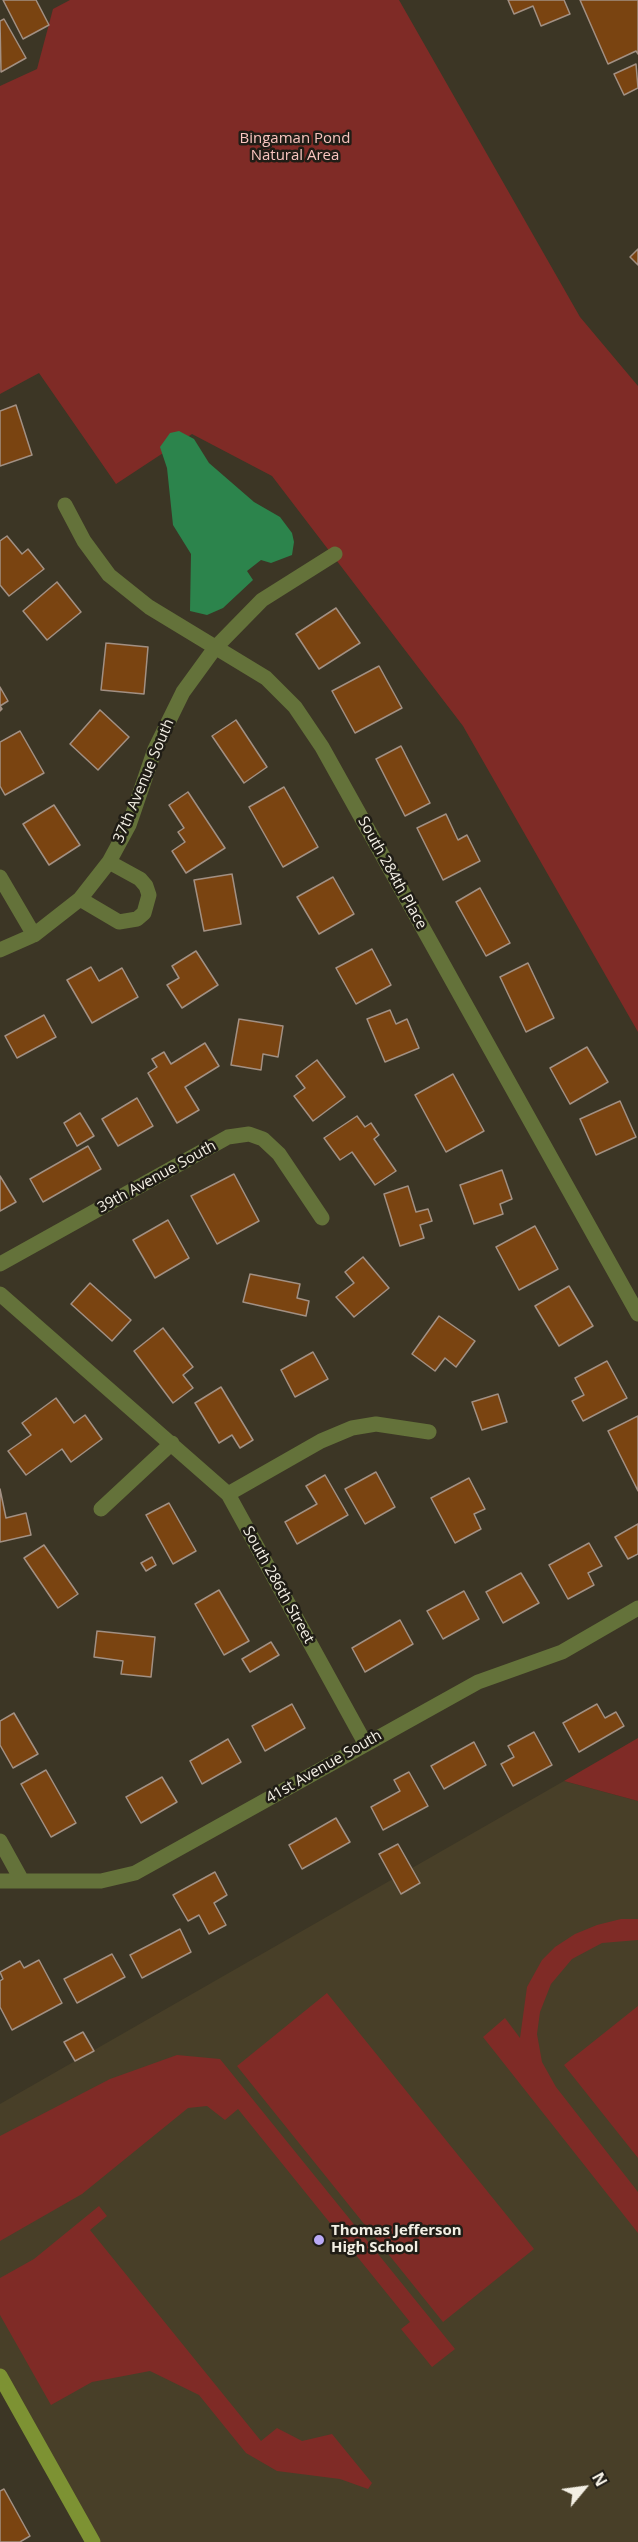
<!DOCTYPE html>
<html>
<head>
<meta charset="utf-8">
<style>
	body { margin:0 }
	#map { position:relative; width:638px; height:2542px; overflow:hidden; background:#3c3625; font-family:"Open Sans",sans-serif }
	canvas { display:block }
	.north { position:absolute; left:554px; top:2458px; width:60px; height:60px; -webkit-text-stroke:4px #201d16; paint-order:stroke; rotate:61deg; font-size:16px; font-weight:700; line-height:24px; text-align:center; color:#f3efe4 }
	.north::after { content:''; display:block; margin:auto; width:21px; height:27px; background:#f3efe4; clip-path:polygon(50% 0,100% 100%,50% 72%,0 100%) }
</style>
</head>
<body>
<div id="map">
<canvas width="638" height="2542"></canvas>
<div class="north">N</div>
</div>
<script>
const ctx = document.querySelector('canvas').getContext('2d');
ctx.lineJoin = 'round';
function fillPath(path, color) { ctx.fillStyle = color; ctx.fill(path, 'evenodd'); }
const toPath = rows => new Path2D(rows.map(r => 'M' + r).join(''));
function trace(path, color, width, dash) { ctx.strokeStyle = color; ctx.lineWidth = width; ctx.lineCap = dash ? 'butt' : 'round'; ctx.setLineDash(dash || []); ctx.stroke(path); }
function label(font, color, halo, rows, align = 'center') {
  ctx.font = font + ' "Open Sans",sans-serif'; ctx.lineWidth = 5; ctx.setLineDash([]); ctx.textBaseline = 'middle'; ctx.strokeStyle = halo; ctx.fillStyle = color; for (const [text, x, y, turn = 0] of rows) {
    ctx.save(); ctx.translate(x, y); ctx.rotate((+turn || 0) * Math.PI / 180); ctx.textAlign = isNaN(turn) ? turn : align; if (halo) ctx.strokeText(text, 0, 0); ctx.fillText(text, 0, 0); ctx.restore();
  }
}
fillPath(toPath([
	[564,1781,638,1801,638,2542,93,2542,0,2376,0,2104]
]), '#483f28');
fillPath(toPath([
	[70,0,399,0,580,317,638,386,638,1032,463,726,272,476,192,434,116,484,39,373,0,394,0,86,37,69,53,9],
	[638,1738,638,1801,564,1781],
	[621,1919,638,1919,638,1940,602,1943,572,1959,551,1984,540,2012,537,2034,542,2062,556,2087,638,2192,638,2233,483,2037,505,2018,520,2038,527,1987,542,1960,555,1947,575,1934,597,1925],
	[327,1993,534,2249,443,2322,237,2066],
	[638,2006,638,2158,564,2065],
	[177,2055,220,2059,455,2349,432,2367,401,2329,410,2322,238,2109,225,2120,207,2106,188,2108,82,2194,0,2241,0,2136,110,2079],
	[99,2206,107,2216,90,2230,261,2441,277,2428,302,2441,332,2434,372,2483,368,2489,340,2479,277,2471,246,2453,199,2395,150,2371,92,2382,51,2405,0,2315,0,2278,34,2259]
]), '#7f2b26');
fillPath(toPath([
	[179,431,194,439,209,463,254,502,280,517,292,533,294,542,292,555,271,563,261,560,247,571,253,580,223,608,207,615,190,611,191,554,173,525,167,468,160,447,170,433]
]), '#2c844c');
const building = toPath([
	[3,0,36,0,49,25,23,39,3,0],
	[508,0,564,0,570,14,541,26,533,6,514,14,508,0],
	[580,0,638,0,638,54,636,51,608,64,580,0],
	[4,19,26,58,1,72,0,21,4,19],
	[636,64,638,88,624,95,614,74,636,64],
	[638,249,638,265,630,257,638,249],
	[16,405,32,455,0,466,0,411,16,405],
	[7,536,22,554,28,549,44,569,9,596,0,585,0,541,7,536],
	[57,582,81,612,47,640,23,611,57,582],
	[336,608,360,643,319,669,296,634,336,608],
	[106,643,148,647,144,694,101,690,106,643],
	[379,666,402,708,355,733,332,691,379,666],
	[0,687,8,701,0,706,2,709,0,711,0,687],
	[100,710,129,737,98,770,70,744,100,710],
	[236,720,267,767,244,783,212,736,236,720],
	[20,731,44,773,5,795,0,786,0,742,20,731],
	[401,746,430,803,405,816,376,759,401,746],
	[284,787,318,847,283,867,249,807,284,787],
	[188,792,225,848,186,873,172,851,185,842,178,832,184,828,169,805,188,792],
	[54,805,80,845,49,865,23,824,54,805],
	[446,814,458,840,467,835,480,861,443,880,417,828,446,814],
	[232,874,241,924,204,931,194,880,232,874],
	[333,877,354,914,319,934,297,897,333,877],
	[480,888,510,943,486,956,456,902,480,888],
	[372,949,391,985,356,1004,336,968,372,949],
	[196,951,218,985,182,1008,167,985,179,978,172,966,196,951],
	[528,963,554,1018,526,1032,500,977,528,963],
	[91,967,99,981,122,968,138,997,92,1023,67,980,91,967],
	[390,1010,396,1024,407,1019,419,1048,385,1062,367,1019,390,1010],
	[44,1015,56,1037,17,1058,5,1036,44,1015],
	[239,1019,283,1026,278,1057,263,1054,261,1070,231,1065,239,1019],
	[205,1043,219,1066,185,1087,199,1110,177,1123,148,1073,157,1067,152,1059,164,1052,171,1064,205,1043],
	[587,1047,608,1082,570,1104,550,1068,587,1047],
	[317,1060,345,1097,313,1121,294,1096,305,1088,296,1076,317,1060],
	[453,1074,484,1131,446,1152,415,1095,453,1074],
	[137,1098,153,1126,118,1146,102,1119,137,1098],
	[620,1101,636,1137,596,1155,580,1119,620,1101],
	[80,1113,94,1136,77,1146,64,1123,80,1113],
	[357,1116,365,1127,371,1123,379,1135,374,1139,396,1171,375,1185,352,1152,340,1160,324,1138,357,1116],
	[88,1146,101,1169,43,1202,30,1179,88,1146],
	[502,1170,512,1199,500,1204,503,1214,474,1224,460,1185,502,1170],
	[234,1174,259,1221,217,1244,191,1196,234,1174],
	[0,1176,16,1202,0,1211,0,1176],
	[408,1186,416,1212,428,1209,432,1221,420,1225,424,1238,400,1246,384,1194,408,1186],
	[168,1220,189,1258,155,1278,133,1240,168,1220],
	[535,1226,558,1269,519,1290,496,1247,535,1226],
	[363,1257,389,1288,354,1317,336,1297,354,1283,345,1272,363,1257],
	[250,1274,300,1284,297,1298,309,1301,306,1316,243,1302,250,1274],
	[90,1283,131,1320,112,1341,71,1304,90,1283],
	[569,1286,593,1326,559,1346,535,1306,569,1286],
	[439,1316,475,1341,456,1367,445,1358,435,1371,412,1354,439,1316],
	[163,1328,193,1367,183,1375,193,1388,173,1403,134,1351,163,1328],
	[313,1352,328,1379,295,1397,281,1370,313,1352],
	[607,1361,627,1398,583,1421,572,1401,584,1395,575,1378,607,1361],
	[221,1387,253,1440,240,1448,232,1435,219,1443,195,1403,221,1387],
	[498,1394,507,1422,482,1430,472,1402,498,1394],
	[56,1398,74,1423,85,1415,102,1439,71,1462,62,1449,26,1475,8,1451,31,1435,22,1423,56,1398],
	[638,1416,638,1491,608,1431,638,1416],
	[376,1472,395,1507,365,1524,345,1489,376,1472],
	[325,1475,348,1515,297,1544,285,1522,317,1504,306,1486,325,1475],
	[469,1478,485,1509,474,1514,481,1529,455,1543,431,1498,469,1478],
	[0,1489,6,1518,26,1513,31,1535,0,1542,0,1489],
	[169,1503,196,1551,173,1564,146,1515,169,1503],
	[638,1524,638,1554,628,1559,615,1537,638,1524],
	[589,1543,602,1566,588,1573,594,1585,568,1599,549,1565,589,1543],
	[44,1545,78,1594,58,1608,24,1558,44,1545],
	[152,1557,156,1565,146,1571,141,1563,152,1557],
	[521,1573,539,1603,503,1623,486,1592,521,1573],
	[219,1590,249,1641,224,1655,195,1604,219,1590],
	[464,1591,479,1619,443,1639,427,1611,464,1591],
	[400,1620,413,1644,365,1672,352,1648,400,1620],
	[97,1631,155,1637,151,1677,121,1674,123,1661,94,1657,97,1631],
	[271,1642,279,1655,250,1672,242,1659,271,1642],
	[292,1704,305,1728,265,1751,252,1726,292,1704],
	[597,1704,605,1718,616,1712,624,1726,579,1752,563,1723,597,1704],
	[14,1713,38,1754,13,1768,0,1745,0,1721,14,1713],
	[534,1732,552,1765,513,1786,501,1764,514,1757,508,1746,534,1732],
	[228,1739,241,1762,202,1784,190,1761,228,1739],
	[474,1742,486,1765,444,1789,431,1766,474,1742],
	[46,1770,76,1823,51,1837,21,1784,46,1770],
	[409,1772,428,1806,383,1830,371,1807,400,1791,394,1780,409,1772],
	[162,1777,177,1802,141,1823,126,1797,162,1777],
	[336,1818,350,1842,302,1869,289,1845,336,1818],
	[398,1844,420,1883,401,1894,379,1854,398,1844],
	[215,1872,227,1895,214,1903,226,1925,209,1934,199,1915,188,1921,173,1895,215,1872],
	[180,1929,191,1952,142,1978,130,1955,180,1929],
	[112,1954,125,1977,77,2003,64,1979,112,1954],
	[39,1960,62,2003,12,2030,0,2007,0,1981,3,1979,0,1972,20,1961,24,1968,39,1960],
	[83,2032,94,2051,75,2061,64,2042,83,2032],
	[4,2489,30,2536,20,2542,0,2542,0,2491,4,2489]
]);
fillPath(building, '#7a4411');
trace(building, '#a29083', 1.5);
trace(toPath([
	[65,505,84,541,109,575,149,607,266,678,295,707,322,747,638,1314],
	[0,877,34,935],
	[80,899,119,922,137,919,144,913,149,895,146,886,140,879,109,862],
	[0,950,34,935,80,899,109,862,129,825,155,749,183,692,215,648,262,600,335,554],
	[0,1264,228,1137,249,1134,263,1139,279,1154,322,1218],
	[0,1294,228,1494,365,1743],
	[228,1494,321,1441,352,1428,376,1424,429,1432],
	[101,1509,172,1443],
	[0,1841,21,1879],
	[0,1881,101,1881,135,1873,478,1682,562,1652,638,1608]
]), '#64723a', 15);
trace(toPath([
	[0,2376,93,2542]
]), '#7d9233', 15);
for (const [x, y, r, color] of [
	[319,2240,6,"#baaaf6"]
]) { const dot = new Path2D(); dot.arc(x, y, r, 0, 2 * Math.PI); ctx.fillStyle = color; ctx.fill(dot); trace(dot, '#201d16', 2); }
label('15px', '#f9c5bf', '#201d16', [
	["Bingaman Pond",295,139],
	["Natural Area",295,156]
]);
label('15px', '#f3efe4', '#201d16', [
	["37th Avenue South",144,781,-67],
	["South 284th Place",392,873,61],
	["39th Avenue South",157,1177,-29],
	["South 286th Street",278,1585,61],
	["41st Avenue South",324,1767,-30]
]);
label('bold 15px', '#f3efe4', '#201d16', [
	["Thomas Jefferson",331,2231],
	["High School",331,2248]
], 'left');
</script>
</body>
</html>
